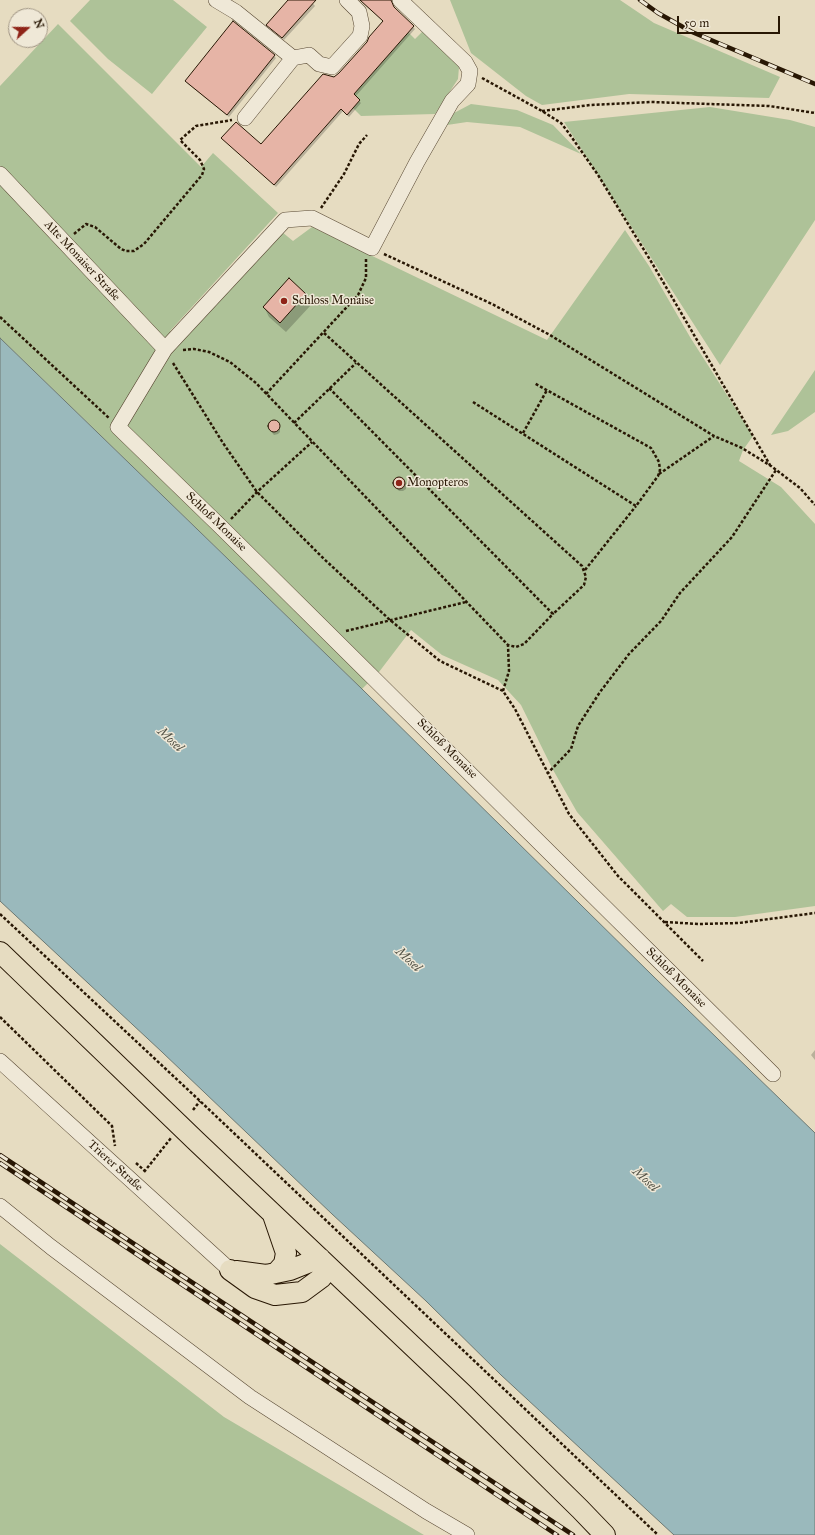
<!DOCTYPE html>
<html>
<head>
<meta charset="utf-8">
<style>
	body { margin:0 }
	#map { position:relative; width:815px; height:1535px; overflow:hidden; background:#e6dcc1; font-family:"IM FELL Great Primer",serif }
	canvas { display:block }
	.north { position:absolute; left:8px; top:8px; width:40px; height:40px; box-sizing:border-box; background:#efe8d7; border:1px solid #9f9483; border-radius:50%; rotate:69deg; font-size:11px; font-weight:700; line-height:16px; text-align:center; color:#281704 }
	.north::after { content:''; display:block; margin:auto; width:14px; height:18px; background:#8f2418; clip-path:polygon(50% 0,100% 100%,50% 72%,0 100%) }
	.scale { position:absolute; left:677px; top:16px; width:103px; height:18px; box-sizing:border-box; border:2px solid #281704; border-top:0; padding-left:5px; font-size:12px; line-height:14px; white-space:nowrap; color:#281704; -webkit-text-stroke:3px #efe8d7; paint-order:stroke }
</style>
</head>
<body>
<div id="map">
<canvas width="815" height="1535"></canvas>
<div class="north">N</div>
<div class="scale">50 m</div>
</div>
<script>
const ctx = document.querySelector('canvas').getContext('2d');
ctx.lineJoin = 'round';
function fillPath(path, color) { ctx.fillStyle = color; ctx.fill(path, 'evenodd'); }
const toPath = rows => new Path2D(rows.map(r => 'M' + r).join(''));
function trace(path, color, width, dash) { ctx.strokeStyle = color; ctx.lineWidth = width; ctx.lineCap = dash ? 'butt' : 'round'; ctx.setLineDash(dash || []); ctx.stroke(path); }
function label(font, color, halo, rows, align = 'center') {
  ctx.font = font + ' "IM FELL Great Primer",serif'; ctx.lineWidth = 3; ctx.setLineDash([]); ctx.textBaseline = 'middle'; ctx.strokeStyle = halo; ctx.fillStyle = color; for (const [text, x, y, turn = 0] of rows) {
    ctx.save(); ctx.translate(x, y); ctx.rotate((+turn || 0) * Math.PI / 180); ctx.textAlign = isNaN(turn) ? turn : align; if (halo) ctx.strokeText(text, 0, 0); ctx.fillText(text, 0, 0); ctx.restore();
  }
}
fillPath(toPath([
	[90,0,173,0,207,27,152,94,108,59,70,21],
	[450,0,620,0,654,23,780,77,769,98,629,94,542,105,526,96,471,53],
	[58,24,201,167,213,153,278,213,170,331,179,340,282,232,293,241,312,227,547,340,625,230,649,266,690,337,753,436,743,450,739,461,781,487,815,524,815,906,735,917,687,917,671,904,663,911,577,812,552,768,521,705,498,680,442,655,411,630,379,672,362,689,0,338,0,86],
	[424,30,455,60,459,67,458,79,435,114,361,116,353,108,360,100,354,94,408,32,415,39],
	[471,104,517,110,553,125,581,154,520,127,467,122,447,125,454,113],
	[710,107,790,120,815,127,815,220,720,365,564,122],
	[815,370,815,412,788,431,771,435],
	[0,1244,224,1417,424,1535,0,1535]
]), '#aec298');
const water = toPath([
	[0,338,362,689,654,977,815,1133,815,1535,674,1535,501,1375,426,1301,332,1214,162,1052,0,901,0,338]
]);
fillPath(water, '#9ab9bc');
trace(water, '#6c7872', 1);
fillPath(toPath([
	[290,0,310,0,315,6,284,40,267,25],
	[359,0,390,0,394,8,415,29,355,97,361,103,349,117,343,111,276,187,223,138,261,145,339,74,368,43,384,22],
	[274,56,276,58,229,117,188,84,186,81],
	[289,280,306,295,311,305,286,332,269,317,264,307],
	[274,421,278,424,280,427,280,432,278,434,274,435,269,429,269,425,270,422],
	[397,478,401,478,406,484,406,489,403,491,399,491,394,485,394,481],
	[815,1050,815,1060,811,1055]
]), '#0003');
const building = toPath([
	[288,0,316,0,282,38,266,25,288,0],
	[360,0,391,0,394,7,414,26,354,94,360,100,353,108,347,115,341,109,274,185,221,138,236,122,261,144,323,74,334,77,339,73,367,42,369,37,383,21,360,0],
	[233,21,275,55,227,115,185,81,233,21],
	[289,278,306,294,280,323,263,307,289,278],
	'268 426a6 6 0 1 1 12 0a6 6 0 1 1-12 0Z',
	'393 483a6 6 0 1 1 12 0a6 6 0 1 1-12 0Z'
]);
fillPath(building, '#e6b4a6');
trace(building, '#281704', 1);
const minor = toPath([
	[216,0,236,12,293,58,245,118],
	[400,0,465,62,470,71,468,84,452,101,417,162,372,248,312,218,285,220,165,349,118,427,222,528,773,1074],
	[293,58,309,55,319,64,332,67,360,36,362,26,359,12,347,0],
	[0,174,165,349],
	[0,1061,230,1270],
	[0,1206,51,1247,250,1397,426,1511,467,1535]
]);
const major = toPath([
	[0,952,196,1141,462,1393,580,1509,605,1535],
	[273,1215,286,1253,284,1264,276,1273],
	[230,1270,255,1288,275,1295,302,1292,321,1278,329,1267],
	[236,1271,266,1275,290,1270,320,1258]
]);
trace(minor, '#584833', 16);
trace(major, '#281704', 22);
trace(toPath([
	[482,78,542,111,561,123,568,132,598,175,652,263,770,465],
	[542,111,590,105,651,102,769,106,815,113],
	[321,208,344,174,359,144,367,135],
	[74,234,86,224,95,227,121,249,126,251,134,251,144,244,202,175,204,169,200,160,180,140,196,126,232,120],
	[384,254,492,304,550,335,714,436,742,448,771,466,800,488,815,505],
	[0,317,109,418],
	[324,333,582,566,586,577,584,585,553,614],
	[183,350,194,349,209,352,230,362,256,383,508,645,516,647,524,644,553,614,329,388],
	[173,363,223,443,257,492,324,559,390,620,440,661,503,691,515,709,569,814,618,876,703,961],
	[266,394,358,295,366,278,366,259],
	[473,402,636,506,658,476,660,470,659,462,651,448,534,383],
	[294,423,356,363],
	[523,433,547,390],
	[659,474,714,436],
	[231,519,257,492,312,442],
	[585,570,636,506],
	[346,631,466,602],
	[503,691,509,671,508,645],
	[547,774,571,749,578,726,600,692,629,654,661,621,680,593,732,537,776,470],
	[0,914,200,1101,658,1535],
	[665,922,699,924,739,923,815,913],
	[0,1017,112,1126,115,1146],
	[193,1110,200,1101],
	[136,1163,145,1171],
	[144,1172,171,1138]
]), '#281704', 2.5, [3, 2]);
trace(minor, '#efe8d7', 15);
trace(major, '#e6dcc1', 20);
const rail = toPath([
	[640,0,658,13,692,32,815,84],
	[0,1155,573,1535],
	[0,1163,557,1535]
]);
trace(rail, '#281704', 4.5);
trace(rail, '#efe8d7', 3, [9]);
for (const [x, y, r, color] of [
	[284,301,4,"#8f2418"],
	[399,483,4,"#8f2418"]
]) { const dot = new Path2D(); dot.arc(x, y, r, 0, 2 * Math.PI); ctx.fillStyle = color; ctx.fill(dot); trace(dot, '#efe8d7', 1.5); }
label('12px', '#281704', '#efe8d7', [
	["Alte Monaiser Straße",82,261,47],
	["Schloß Monaise",216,522,44],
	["Schloß Monaise",447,749,45],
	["Schloß Monaise",676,978,45],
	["Trierer Straße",115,1166,42]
]);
label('12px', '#281704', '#efe8d7', [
	["Schloss Monaise",292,301],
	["Monopteros",407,483]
], 'left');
label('italic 13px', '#505044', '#efe8d7', [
	["Mosel",170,740,43],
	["Mosel",408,960,43],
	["Mosel",645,1180,43]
]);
</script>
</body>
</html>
